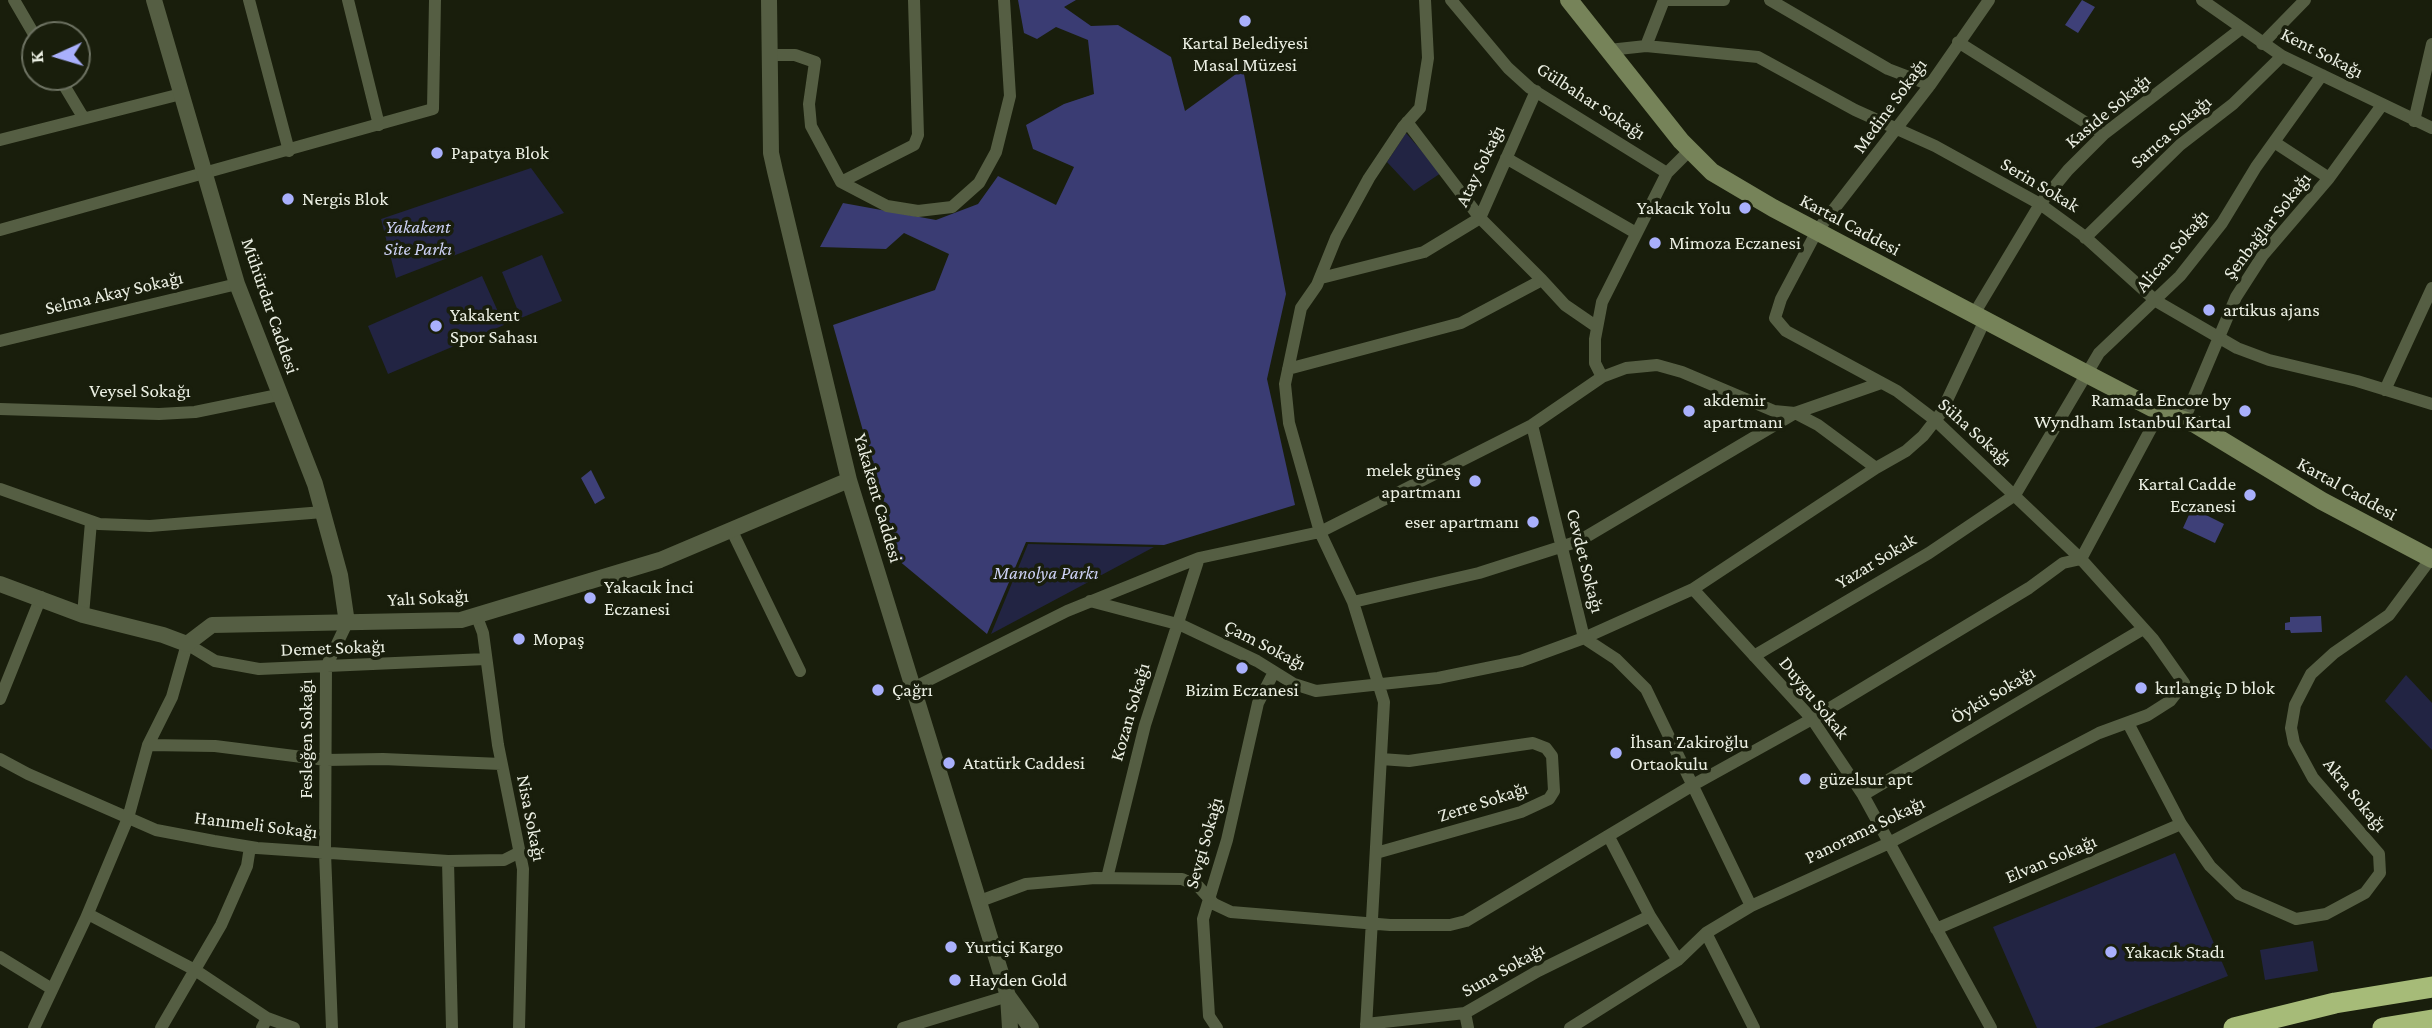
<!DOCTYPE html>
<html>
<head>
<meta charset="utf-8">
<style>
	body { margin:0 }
	#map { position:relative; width:2432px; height:1028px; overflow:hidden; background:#191e0c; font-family:"Crimson Pro",serif }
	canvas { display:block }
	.north { position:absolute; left:21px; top:21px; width:70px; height:70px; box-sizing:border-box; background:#191e0c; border:2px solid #6d7262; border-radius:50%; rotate:266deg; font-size:19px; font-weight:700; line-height:28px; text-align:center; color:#ebefe3 }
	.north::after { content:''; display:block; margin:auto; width:24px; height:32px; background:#a9b0fc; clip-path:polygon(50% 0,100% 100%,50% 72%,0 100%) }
</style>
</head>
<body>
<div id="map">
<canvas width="2432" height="1028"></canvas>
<div class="north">K</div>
</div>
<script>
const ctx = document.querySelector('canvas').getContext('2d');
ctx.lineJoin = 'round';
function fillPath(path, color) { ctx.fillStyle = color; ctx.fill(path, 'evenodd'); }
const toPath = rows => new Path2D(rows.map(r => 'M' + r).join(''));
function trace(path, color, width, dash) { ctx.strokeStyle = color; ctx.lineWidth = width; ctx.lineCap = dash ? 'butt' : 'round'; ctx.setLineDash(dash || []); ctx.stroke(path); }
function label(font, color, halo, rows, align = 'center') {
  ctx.font = font + ' "Crimson Pro",serif'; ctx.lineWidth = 7; ctx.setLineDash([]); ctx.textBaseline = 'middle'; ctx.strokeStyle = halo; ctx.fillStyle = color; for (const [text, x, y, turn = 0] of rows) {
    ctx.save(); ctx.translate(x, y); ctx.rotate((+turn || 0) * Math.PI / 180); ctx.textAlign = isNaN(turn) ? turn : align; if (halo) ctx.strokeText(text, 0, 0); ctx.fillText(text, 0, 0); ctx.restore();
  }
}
fillPath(toPath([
	[1406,133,1441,173,1414,191,1387,162],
	[531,168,564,213,396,278,381,219],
	[542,255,562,301,521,318,502,272],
	[482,276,504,325,388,374,368,326],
	[1028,544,1154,547,991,634],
	[2406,675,2432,703,2432,750,2385,701],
	[2175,853,2228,976,2094,1028,2037,1028,1993,927],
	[2313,941,2318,971,2265,980,2260,950]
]), '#222443');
fillPath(toPath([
	[1018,0,1076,0,1064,7,1091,26,1118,25,1171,57,1185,111,1243,69,1286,294,1267,379,1295,505,1164,545,1026,542,987,634,892,555,867,445,833,325,935,290,949,254,904,233,886,249,820,247,843,203,936,220,978,204,998,176,1056,205,1074,167,1033,149,1026,125,1064,104,1094,94,1088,40,1056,27,1037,39,1024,33]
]), '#3a3c73');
fillPath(toPath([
	[2082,0,2095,7,2078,33,2065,25],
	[591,470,605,498,595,504,581,478],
	[2192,508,2224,524,2215,543,2183,528],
	[2321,616,2322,632,2291,633,2290,630,2285,630,2285,623,2290,622,2290,617]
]), '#3e4078');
trace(toPath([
	[14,0,35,36],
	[249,0,289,151],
	[348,0,379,125],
	[1425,0,1428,58,1420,108,1403,127,1369,178,1336,238,1317,285,1301,308,1285,384,1289,423,1320,532,1353,602,1479,573,1579,541,1795,413,1881,383],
	[1451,0,1508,68,1530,88,1667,173,1690,150],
	[1669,0,1724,0],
	[1770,0,1888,69,1930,85],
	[2202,0,2282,56,2432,128],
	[1958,42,2104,134],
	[2262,44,2305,0],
	[1646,46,1664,0],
	[1609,50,1646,46,1758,57,1855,110,1935,146,2040,204,2084,236,2156,301,2237,348,2269,360,2357,381,2432,404],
	[771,55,795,55,815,62,809,104,811,126,841,182,887,206,918,211,952,207,979,183,996,152,1010,96,1004,0],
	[59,77,83,117],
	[2414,121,2432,44],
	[0,140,181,94],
	[2274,142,2329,178],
	[1506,158,1636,233],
	[841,182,914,145,918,135,914,0],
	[0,230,433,109,435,0],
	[2085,238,2180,145,2233,104,2282,56],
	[1321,278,1424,252,1480,218,1536,91],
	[1542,280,1565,305,1597,327],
	[1974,314,2040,204,2068,170,2104,134,2242,28],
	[0,341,237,284],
	[1288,369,1461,323,1542,280,1480,218,1407,122],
	[1602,377,1595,363,1595,339,1602,302,1667,173],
	[2385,390,2432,288],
	[0,409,159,414,195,412,278,395],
	[2184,420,2236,297,2263,255,2329,178,2382,105],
	[1532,425,1584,638,1616,659,1646,689,1751,906],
	[1876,468,1906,451,1923,436,1941,413,1985,320],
	[0,489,99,524,150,526,323,512],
	[731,529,800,671],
	[1693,589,1812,719,1863,795,1991,1028],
	[1353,602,1384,702,1366,1028],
	[83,615,91,522],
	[477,617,483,633,498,745,523,869,519,1028],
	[1754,656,1929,553,2015,495,2099,353,2180,276,2222,223,2256,167,2322,75],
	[913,688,1067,611,1166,571,1199,558,1320,532,1532,425,1602,377,1626,368,1657,365,1682,372,1774,411,1795,413,1818,425,1876,468,1693,589,1584,638,1521,661,1438,678,1316,691,1294,684,1257,661,1181,625,1090,601],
	[0,699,41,597],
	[2128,723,2181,824,2210,866,2239,894,2296,919,2326,914,2365,893,2380,873,2379,854,2313,778,2294,743,2291,728,2295,705,2311,674,2334,653,2389,615,2432,557],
	[148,745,172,697,187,644,215,661,259,669,486,659],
	[0,759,28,774,156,830,214,841,257,848,448,861,504,860,520,852],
	[1863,795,2143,629],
	[1609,837,1650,916,1678,960],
	[1376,853,1521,812,1549,799,1554,791,1552,756,1546,748,1533,743,1409,761,1381,759],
	[448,861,452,1028],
	[1107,878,1145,725,1199,558],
	[980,901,1026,884,1095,878,1182,879,1198,886,1214,904,1231,912,1390,925,1450,925,1466,921,1693,785,1812,719,2029,588,2063,563,2081,559,2160,412],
	[88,914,195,970,267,1018,262,1028],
	[1936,929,2181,824],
	[1706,933,1754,1028],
	[0,957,52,989],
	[1465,1013,1468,1028],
	[267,1018,294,1028],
	[1366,1024,1465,1013,1538,971,1650,916],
	[34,1028,86,918,128,818,148,745,215,746,326,760,383,759,501,764],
	[161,1028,221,925,247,866,250,847],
	[332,1028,325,853,326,667,347,623],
	[903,1028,1008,996],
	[1217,1028,1209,1016,1203,919,1227,840,1258,703,1274,672],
	[1570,1028,1678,960,1706,933,1751,906,1887,844,2099,733,2148,715,2170,701,2184,683,2153,639,2081,559,1935,420,1897,391,1786,331,1775,318,1781,299,1817,231,1930,85,1989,0]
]), '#555e43', 12);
trace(toPath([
	[154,0,237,284,315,484,340,575,347,623],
	[769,0,771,153,775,171,849,480,1008,996,1010,1028],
	[0,584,83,615,163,635,187,644,212,625,461,620,660,560,849,480],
	[1008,996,1031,1028]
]), '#555e43', 16);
trace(toPath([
	[1569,0,1681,141,1712,172,1773,208,2087,374,2160,412,2195,424,2322,501,2432,559]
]), '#768359', 18);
trace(toPath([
	[2234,1028,2335,1003,2432,987],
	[2383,1028,2432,1020]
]), '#a6bb78', 21);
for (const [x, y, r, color] of [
	[1245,21,7,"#a9b0fc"],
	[437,153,7,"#a9b0fc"],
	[288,199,7,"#a9b0fc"],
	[1745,208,7,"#a9b0fc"],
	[1655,243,7,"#a9b0fc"],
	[2209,310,7,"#a9b0fc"],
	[436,326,7,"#a9b0fc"],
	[1689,411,7,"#a9b0fc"],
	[2245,411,7,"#a9b0fc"],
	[1475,481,7,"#a9b0fc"],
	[2250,495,7,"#a9b0fc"],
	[1533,522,7,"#a9b0fc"],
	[590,598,7,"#a9b0fc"],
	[519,639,7,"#a9b0fc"],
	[1242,668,7,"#a9b0fc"],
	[2141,688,7,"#a9b0fc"],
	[878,690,7,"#a9b0fc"],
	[1616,753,7,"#a9b0fc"],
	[949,763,7,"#a9b0fc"],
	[1805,779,7,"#a9b0fc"],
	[951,947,7,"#a9b0fc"],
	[2111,952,7,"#a9b0fc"],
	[955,980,7,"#a9b0fc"]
]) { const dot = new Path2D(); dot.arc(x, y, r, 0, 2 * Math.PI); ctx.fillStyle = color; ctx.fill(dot); trace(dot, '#191e0c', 2.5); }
label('19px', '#ebefe3', '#191e0c', [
	["Kartal Belediyesi",1245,43,"center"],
	["Masal Müzesi",1245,65,"center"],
	["Papatya Blok",451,153],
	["Nergis Blok",302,199],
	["Yakacık Yolu",1731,208,"right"],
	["Mimoza Eczanesi",1669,243],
	["artikus ajans",2223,310],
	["Yakakent",450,315],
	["Spor Sahası",450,337],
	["akdemir",1703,400],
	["apartmanı",1703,422],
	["Ramada Encore by",2231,400,"right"],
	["Wyndham Istanbul Kartal",2231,422,"right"],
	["melek güneş",1461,470,"right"],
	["apartmanı",1461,492,"right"],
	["Kartal Cadde",2236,484,"right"],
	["Eczanesi",2236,506,"right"],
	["eser apartmanı",1519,522,"right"],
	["Yakacık İnci",604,587],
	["Eczanesi",604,609],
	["Mopaş",533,639],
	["kırlangiç D blok",2155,688],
	["Çağrı",892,690],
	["Bizim Eczanesi",1242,690,"center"],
	["İhsan Zakiroğlu",1630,742],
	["Ortaokulu",1630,764],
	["Atatürk Caddesi",963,763],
	["güzelsur apt",1819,779],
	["Yurtiçi Kargo",965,947],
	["Yakacık Stadı",2125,952],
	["Hayden Gold",969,980]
], 'left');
label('19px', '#ebefe3', '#191e0c', [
	["Kent Sokağı",2322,53,27],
	["Gülbahar Sokağı",1591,101,33],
	["Medine Sokağı",1890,106,-54],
	["Kaside Sokağı",2108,111,-40],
	["Sarıca Sokağı",2171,132,-41],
	["Atay Sokağı",1480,166,-64],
	["Serin Sokak",2040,185,31],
	["Kartal Caddesi",1850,225,28],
	["Şenbağlar Sokağı",2267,226,-52],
	["Alican Sokağı",2172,251,-50],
	["Selma Akay Sokağı",114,293,-13],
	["Mühürdar Caddesi",270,306,71],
	["Veysel Sokağı",140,391],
	["Süha Sokağı",1975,432,42],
	["Kartal Caddesi",2347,489,29],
	["Yakakent Caddesi",878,498,74],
	["Cevdet Sokağı",1585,561,76],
	["Yazar Sokak",1876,561,-31],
	["Yalı Sokağı",428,598,-3],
	["Çam Sokağı",1265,645,27],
	["Demet Sokağı",333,648,-2],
	["Öykü Sokağı",1993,695,-31],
	["Duygu Sokak",1814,698,51],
	["Kozan Sokağı",1130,712,-74],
	["Fesleğen Sokağı",306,739,-90],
	["Akra Sokağı",2355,795,51],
	["Zerre Sokağı",1483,802,-18],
	["Nisa Sokağı",531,818,79],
	["Hanımeli Sokağı",256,825,7],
	["Panorama Sokağı",1865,830,-26],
	["Sevgi Sokağı",1204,843,-74],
	["Elvan Sokağı",2051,859,-23],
	["Suna Sokağı",1503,970,-29]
]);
label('italic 19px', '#cdd1f5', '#191e0c', [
	["Yakakent",418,227],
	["Site Parkı",418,249],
	["Manolya Parkı",1046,573]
]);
</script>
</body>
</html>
